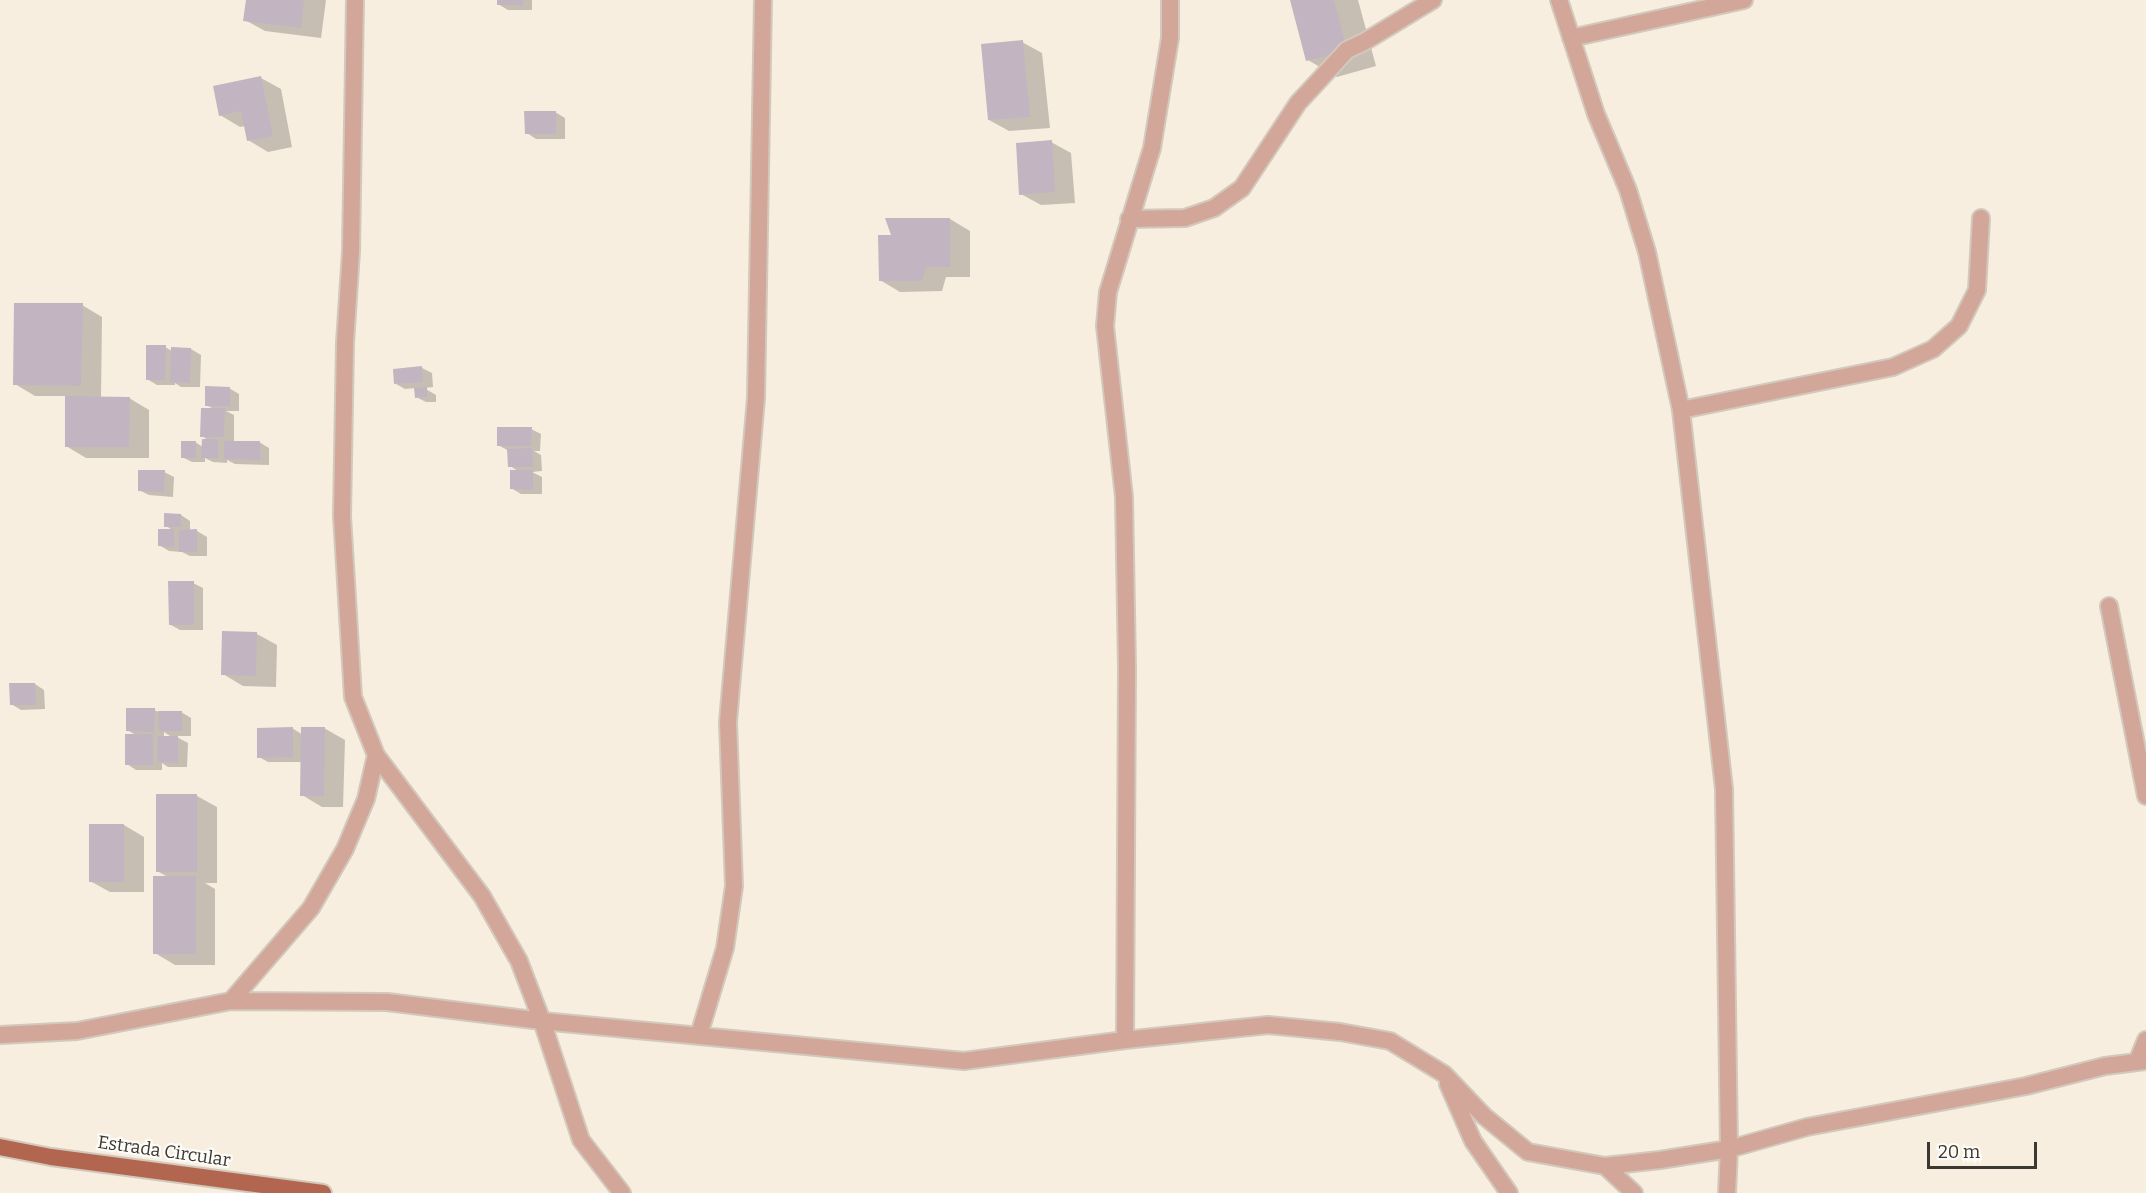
<!DOCTYPE html>
<html>
<head>
<meta charset="utf-8">
<style>
	body { margin:0 }
	#map { position:relative; width:2146px; height:1193px; overflow:hidden; background:#f8eedf; font-family:Bitter,serif }
	canvas { display:block }
	.scale { position:absolute; left:1927px; top:1142px; width:110px; height:27px; box-sizing:border-box; border:3px solid #3b3731; border-top:0; padding-left:8px; font-size:18px; line-height:21px; white-space:nowrap; color:#3b3731; -webkit-text-stroke:4px #fefcf9; paint-order:stroke }
</style>
</head>
<body>
<div id="map">
<canvas width="2146" height="1193"></canvas>
<div class="scale">20 m</div>
</div>
<script>
const ctx = document.querySelector('canvas').getContext('2d');
ctx.lineJoin = 'round';
function fillPath(path, color) { ctx.fillStyle = color; ctx.fill(path, 'evenodd'); }
const toPath = rows => new Path2D(rows.map(r => 'M' + r).join(''));
function trace(path, color, width, dash) { ctx.strokeStyle = color; ctx.lineWidth = width; ctx.lineCap = dash ? 'butt' : 'round'; ctx.setLineDash(dash || []); ctx.stroke(path); }
function label(font, color, halo, rows, align = 'center') {
  ctx.font = font + ' Bitter,serif'; ctx.lineWidth = 4.5; ctx.setLineDash([]); ctx.textBaseline = 'middle'; ctx.strokeStyle = halo; ctx.fillStyle = color; for (const [text, x, y, turn = 0] of rows) {
    ctx.save(); ctx.translate(x, y); ctx.rotate((+turn || 0) * Math.PI / 180); ctx.textAlign = isNaN(turn) ? turn : align; if (halo) ctx.strokeText(text, 0, 0); ctx.fillText(text, 0, 0); ctx.restore();
  }
}
fillPath(toPath([
	[248,0,326,0,321,38,265,31,245,20],
	[498,0,532,0,532,10,508,10,498,4],
	[1291,0,1358,0,1376,66,1337,77,1308,60],
	[1022,42,1042,53,1050,128,1009,131,989,120],
	[261,78,281,89,292,147,268,152,248,140,245,126,240,127,220,115],
	[555,112,565,118,565,139,536,139,527,133],
	[1051,142,1071,153,1075,203,1041,205,1021,194],
	[950,219,970,231,970,277,946,277,942,291,900,292,880,280,893,236],
	[82,305,102,317,101,398,129,398,149,410,149,458,86,458,66,446,66,396,35,396,15,384],
	[165,347,172,351,172,349,191,349,201,355,200,387,181,387,175,383,175,385,157,385,147,379],
	[422,368,432,373,433,387,424,388,436,395,436,402,426,402,416,397,416,388,405,389,396,384],
	[229,388,239,394,239,411,226,411,234,415,234,442,259,442,269,448,269,465,235,464,227,460,227,463,213,462,205,458,205,462,192,462,182,457,195,442,203,447,209,441,202,436,214,409,206,405],
	[531,429,541,434,540,451,534,451,541,455,542,471,532,472,542,477,542,494,521,494,511,488,518,471,510,466,509,451,498,445],
	[164,472,174,477,173,497,149,495,139,490],
	[181,515,190,521,190,531,197,531,207,537,207,556,190,556,182,552,169,551,159,545,174,531,166,526],
	[193,583,203,588,203,630,180,630,171,625],
	[257,634,277,645,276,687,243,686,223,674],
	[35,684,44,690,45,709,21,710,11,704],
	[154,710,159,712,181,712,191,718,191,736,175,736,188,743,187,767,168,767,162,763,162,770,136,770,127,764,136,735,127,730],
	[164,732,173,738,164,738],
	[292,728,303,735,324,728,345,740,343,807,322,807,302,795,302,762,268,762,259,757],
	[197,796,217,807,217,883,205,883,215,889,215,965,175,965,155,953,168,877,157,871],
	[124,825,144,837,144,892,110,892,90,881]
]), '#0003');
fillPath(toPath([
	[246,0,304,0,301,28,243,21],
	[497,0,523,0,523,5,497,5],
	[1290,0,1334,0,1347,50,1306,61],
	[1023,40,1030,117,988,120,981,44],
	[261,76,273,136,247,141,241,111,219,116,213,86],
	[524,111,556,111,556,134,525,134],
	[1052,140,1055,192,1019,195,1016,143],
	[885,218,950,218,950,267,926,267,922,281,879,281,878,235,891,235],
	[14,303,83,303,81,386,13,385],
	[146,345,166,345,165,380,146,380],
	[171,347,191,348,190,383,170,382],
	[422,366,423,382,394,384,393,369],
	[205,386,230,387,230,406,205,406],
	[427,387,427,397,415,398,414,388],
	[65,396,130,397,129,447,65,447],
	[201,408,225,408,224,437,200,437],
	[497,427,532,427,531,446,497,446],
	[202,439,218,439,218,458,201,458],
	[181,441,196,441,196,458,181,458],
	[224,441,260,441,260,460,224,459],
	[532,448,533,467,508,467,507,449],
	[138,470,165,470,164,492,138,491],
	[510,470,533,470,533,490,510,489],
	[164,513,181,514,181,527,164,527],
	[158,529,174,529,174,547,158,546],
	[197,529,197,552,179,552,179,530],
	[168,581,194,581,194,625,169,625],
	[222,631,257,632,256,676,221,675],
	[9,683,35,683,36,705,10,705],
	[126,708,155,708,154,732,126,731],
	[158,711,182,711,182,731,159,731],
	[293,727,293,757,257,758,257,728],
	[301,727,325,727,324,796,300,796],
	[125,734,153,734,153,765,125,765],
	[158,736,178,736,178,763,157,762],
	[156,794,197,794,197,872,156,872],
	[89,824,124,824,124,882,89,882],
	[153,876,196,876,196,954,153,954]
]), '#c2b4c0');
const minor = toPath([
	[355,0,351,251,345,343,342,516,353,697,376,755,482,896,519,961,542,1021,581,1140,622,1193],
	[1559,0,1596,114,1628,190,1647,252,1681,410,1724,789,1729,1149,1727,1193],
	[1571,38,1744,0],
	[1129,219,1185,218,1214,208,1242,188,1298,103,1347,50,1364,42,1433,0],
	[1681,410,1893,367,1933,349,1959,326,1977,290,1981,218],
	[2109,606,2146,796],
	[231,1001,311,908,345,849,366,799,376,755],
	[0,1035,77,1031,231,1001,387,1002,542,1021,964,1061,1125,1040,1268,1025,1340,1032,1390,1041,1444,1074,1484,1116,1528,1152,1605,1166,1660,1160,1729,1149,1807,1127,2026,1086,2105,1066,2146,1061],
	[699,1035,725,948,734,886,728,722,756,398,763,0],
	[1125,1040,1127,668,1124,497,1105,326,1108,292,1152,148,1170,38,1170,0],
	[2137,1062,2146,1040],
	[1448,1084,1473,1141,1509,1193],
	[1605,1166,1634,1193]
]);
const primary = toPath([
	[0,1147,51,1157,323,1193]
]);
trace(minor, '#d2c9bc', 20);
trace(primary, '#d2c9bc', 20);
trace(minor, '#d2a699', 16);
trace(primary, '#b3664f', 16);
label('18px', '#3b3731', '#fefcf9', [
	["Estrada Circular",164,1152,8]
]);
</script>
</body>
</html>
